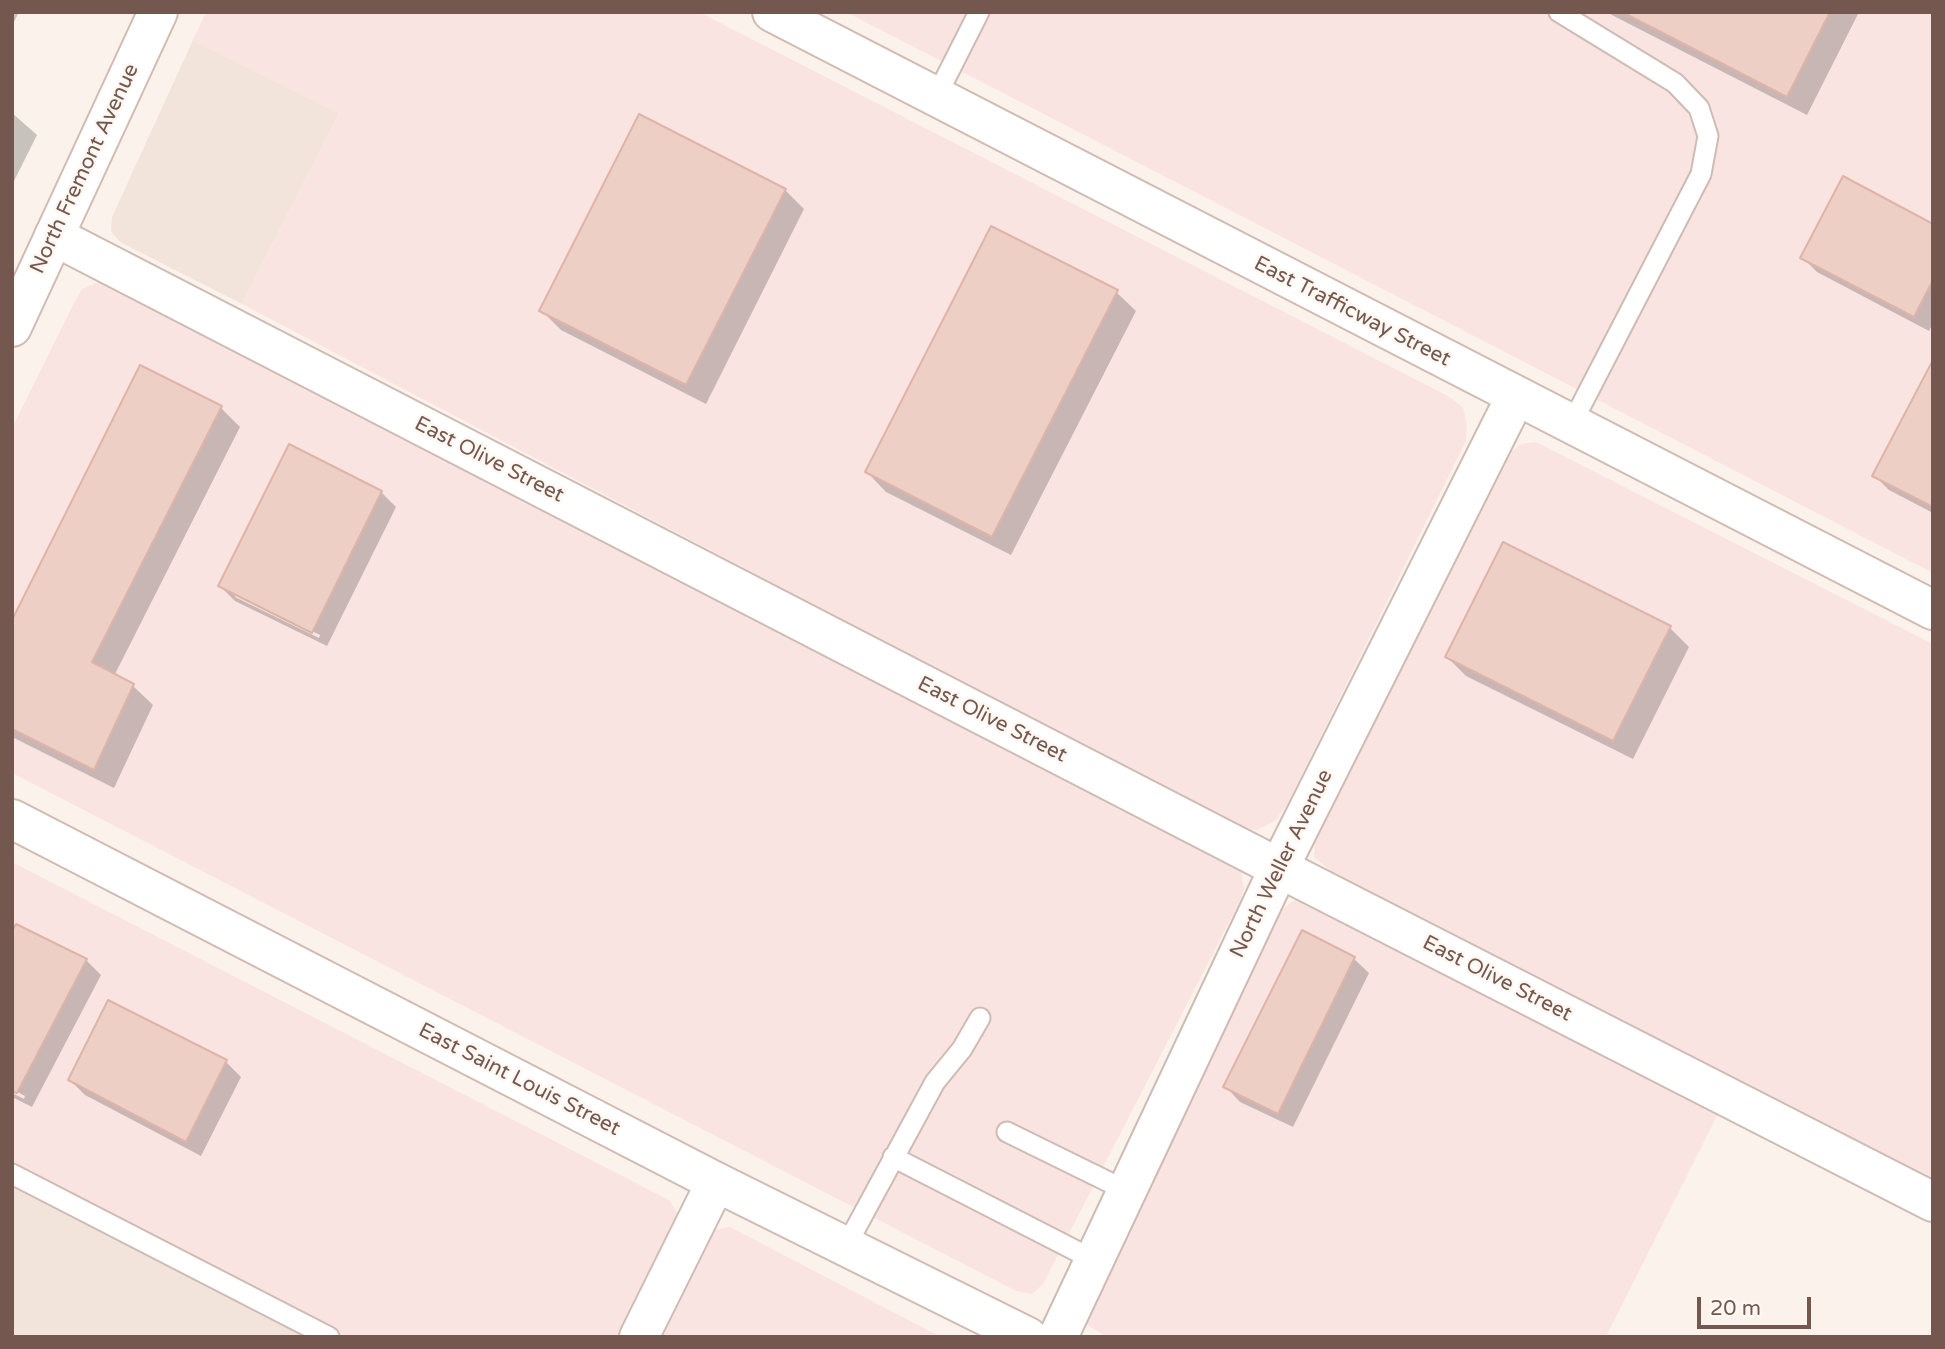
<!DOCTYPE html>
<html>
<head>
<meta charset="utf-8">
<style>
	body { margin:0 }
	#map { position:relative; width:1945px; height:1349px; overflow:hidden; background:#fbf3eb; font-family:"Varela Round",sans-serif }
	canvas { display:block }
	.frame { position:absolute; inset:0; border:14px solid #745850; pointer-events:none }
	.scale { position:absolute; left:1697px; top:1297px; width:114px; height:32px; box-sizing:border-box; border:4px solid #745850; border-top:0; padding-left:9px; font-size:21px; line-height:24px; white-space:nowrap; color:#745850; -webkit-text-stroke:5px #fef7f2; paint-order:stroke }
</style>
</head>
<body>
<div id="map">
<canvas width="1945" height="1349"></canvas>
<div class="frame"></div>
<div class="scale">20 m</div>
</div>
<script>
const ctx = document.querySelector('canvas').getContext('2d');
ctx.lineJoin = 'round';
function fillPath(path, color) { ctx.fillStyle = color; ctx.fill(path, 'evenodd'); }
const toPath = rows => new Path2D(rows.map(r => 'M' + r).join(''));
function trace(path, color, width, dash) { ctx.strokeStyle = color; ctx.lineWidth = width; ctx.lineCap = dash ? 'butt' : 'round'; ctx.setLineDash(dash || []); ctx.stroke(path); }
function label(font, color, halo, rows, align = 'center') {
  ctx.font = font + ' "Varela Round",sans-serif'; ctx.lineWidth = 5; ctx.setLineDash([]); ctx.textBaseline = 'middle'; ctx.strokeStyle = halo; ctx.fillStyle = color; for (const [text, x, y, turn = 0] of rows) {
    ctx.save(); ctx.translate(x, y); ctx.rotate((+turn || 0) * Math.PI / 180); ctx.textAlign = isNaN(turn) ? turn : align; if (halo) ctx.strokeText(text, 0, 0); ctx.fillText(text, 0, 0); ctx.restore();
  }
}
fillPath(toPath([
	[193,40,339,113,242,304,120,242,111,231,112,217],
	[12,1187,305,1337,12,1337]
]), '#f2e4da');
fillPath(toPath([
	[206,12,699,12,1448,396,1463,407,1467,426,1466,441,1287,805,1275,821,1257,830,1236,827,242,304,339,113,193,40],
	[846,12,1933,12,1933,573],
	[96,283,109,284,1229,859,1241,872,1244,888,1240,901,1043,1284,1032,1294,1016,1291,12,773,12,428,74,303,82,289],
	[1536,442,1933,644,1933,1179,1344,882,1314,857,1315,839,1509,454,1521,444],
	[12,862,669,1200,678,1214,617,1337,305,1337,12,1187],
	[1298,898,1319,902,1718,1114,1606,1337,1107,1337,1081,1321,1275,918,1286,906],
	[730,1227,941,1337,657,1337,705,1239,715,1230]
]), '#fae4e1');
fillPath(toPath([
	[12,12,19,12,12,26],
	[1606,12,1859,12,1807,115],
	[12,113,37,135,12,185],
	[785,190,804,209,706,404,561,330,542,311],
	[1933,226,1933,323,1929,331,1817,272,1802,257],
	[1116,292,1136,311,1011,555,886,492,867,472],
	[1933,363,1933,513,1889,490,1874,475],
	[221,408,240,427,114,676,133,686,153,705,114,788,12,737,12,624],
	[289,447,381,492,396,507,327,646,235,601,220,586],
	[235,593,320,635,319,638,235,597],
	[1670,628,1689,647,1633,759,1466,676,1447,657],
	[1302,933,1354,959,1369,973,1293,1127,1240,1102,1226,1087],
	[86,960,101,975,32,1107,12,1097,12,1093,24,1099,25,1096,12,1089],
	[226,1062,241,1077,201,1156,85,1095,70,1080]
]), '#0003');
const building = toPath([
	[1622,12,1830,12,1787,97,1622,12],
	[639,114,786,189,686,385,539,311,639,114],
	[1843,176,1933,224,1933,280,1914,317,1800,258,1843,176],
	[991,226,1118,290,992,537,865,472,991,226],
	[1933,360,1933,507,1872,476,1933,360],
	[140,365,222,406,92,662,134,684,94,770,12,729,12,620,140,365],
	[289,444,382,491,312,633,218,586,289,444],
	[1503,542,1671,626,1613,741,1445,657,1503,542],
	[16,924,87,959,17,1093,12,1091,12,931,16,924],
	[1302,930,1355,957,1278,1114,1223,1087,1302,930],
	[108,1000,227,1060,186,1142,68,1080,108,1000]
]);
fillPath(building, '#eecfc6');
trace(building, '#dfb4a8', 2);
const lane = toPath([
	[1559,12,1675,83,1699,108,1708,136,1701,174,1571,425],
	[936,97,979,12],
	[1007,1132,1127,1191],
	[893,1157,1094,1260],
	[12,1174,329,1337],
	[846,1246,935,1082,962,1049,980,1018]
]);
const street = toPath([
	[54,236,1279,868,1933,1202],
	[639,1337,716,1182],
	[1058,1337,1279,868,1516,396]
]);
const secondary = toPath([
	[772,12,1933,610],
	[12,327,158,12],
	[12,819,716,1182,1028,1337]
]);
trace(lane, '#cebcb4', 23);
trace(street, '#cebcb4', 42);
trace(secondary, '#d1bbb2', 42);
trace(lane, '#fff', 19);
trace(street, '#fff', 38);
trace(secondary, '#fff', 38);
label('21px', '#745850', '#fef7f2', [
	["North Fremont Avenue",85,169,-65],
	["East Trafficway Street",1352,312,27],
	["East Olive Street",489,460,27],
	["East Olive Street",992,720,27],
	["North Weller Avenue",1282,864,-64],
	["East Olive Street",1497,979,27],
	["East Saint Louis Street",519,1080,27]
]);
</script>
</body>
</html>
